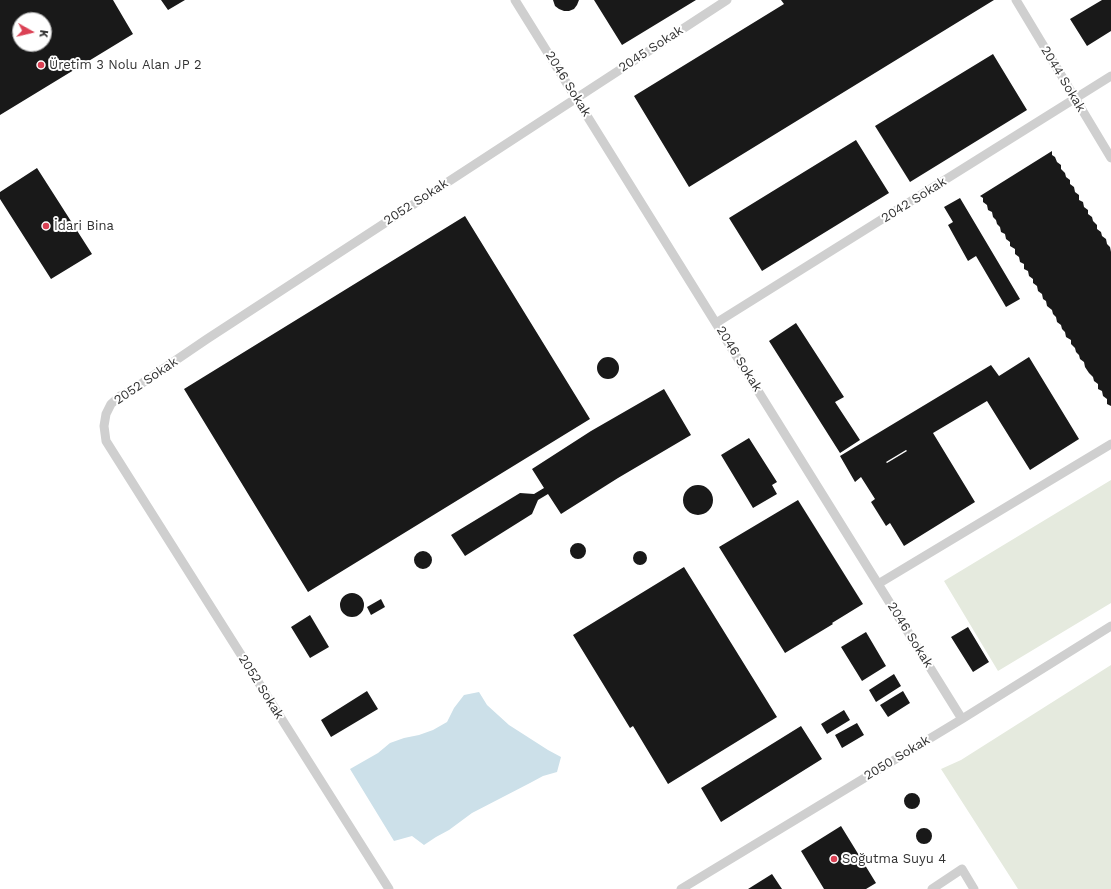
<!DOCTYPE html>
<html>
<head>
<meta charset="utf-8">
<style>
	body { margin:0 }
	#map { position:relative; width:1111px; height:889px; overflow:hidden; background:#fff; font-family:"Work Sans",sans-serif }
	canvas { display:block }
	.north { position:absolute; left:12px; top:12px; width:40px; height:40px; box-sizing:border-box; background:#fff; border:1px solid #adadad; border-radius:50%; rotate:98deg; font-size:11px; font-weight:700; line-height:16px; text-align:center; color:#323232 }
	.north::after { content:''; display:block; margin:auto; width:14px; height:18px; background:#db4154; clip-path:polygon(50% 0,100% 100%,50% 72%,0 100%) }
</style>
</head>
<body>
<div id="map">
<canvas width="1111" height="889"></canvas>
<div class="north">K</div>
</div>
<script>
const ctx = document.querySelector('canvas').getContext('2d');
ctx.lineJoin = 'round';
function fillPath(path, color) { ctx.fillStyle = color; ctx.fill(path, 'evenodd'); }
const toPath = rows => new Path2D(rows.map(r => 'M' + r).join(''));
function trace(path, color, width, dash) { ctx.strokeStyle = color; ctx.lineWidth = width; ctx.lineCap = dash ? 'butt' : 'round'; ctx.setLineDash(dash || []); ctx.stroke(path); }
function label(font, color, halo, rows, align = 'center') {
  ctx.font = font + ' "Work Sans",sans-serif'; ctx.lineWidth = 4; ctx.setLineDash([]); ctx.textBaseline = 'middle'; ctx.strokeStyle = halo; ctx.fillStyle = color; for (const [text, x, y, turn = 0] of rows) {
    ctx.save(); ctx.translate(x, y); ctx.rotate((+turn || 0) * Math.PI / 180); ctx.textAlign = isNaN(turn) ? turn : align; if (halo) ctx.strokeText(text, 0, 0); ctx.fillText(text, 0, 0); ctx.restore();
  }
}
fillPath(toPath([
	[1111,480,1111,603,998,671,944,581],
	[1111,665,1111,889,1018,889,941,769,961,760]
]), '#e5eade');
fillPath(toPath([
	[479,692,487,705,509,725,548,750,561,757,557,772,543,776,530,783,472,813,449,830,436,837,424,845,412,836,394,841,350,769,378,753,390,743,404,738,419,735,433,730,447,722,454,708,464,695]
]), '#cce0e9');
fillPath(toPath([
	[0,0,113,0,133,34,0,115],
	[20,20,44,20,44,44,20,44],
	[161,0,185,0,168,10],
	[553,0,579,0,577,5,574,9,569,11,564,11,559,9,555,6],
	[594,0,696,0,622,45],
	[781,0,994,0,689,187,634,96,784,4],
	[1102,0,1111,0,1111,31,1087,46,1070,19],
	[993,54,1027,110,910,182,875,126],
	[856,140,889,193,762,271,729,218],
	[1052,151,1052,155,1055,157,1057,162,1061,165,1061,169,1065,173,1066,177,1070,180,1070,184,1074,187,1075,192,1079,195,1079,200,1083,202,1084,207,1088,210,1088,214,1092,217,1093,221,1097,225,1097,229,1101,232,1102,236,1106,239,1107,244,1110,247,1111,252,1111,406,1107,404,1107,399,1103,396,1102,391,1098,389,1098,384,1094,381,1093,377,1089,373,1085,367,1084,362,1080,359,1079,355,1076,352,1075,348,1071,344,1071,340,1066,337,1065,332,1062,329,1061,325,1057,322,1056,317,1053,314,1052,310,1047,306,1046,301,1043,299,1042,294,1038,291,1037,286,1033,283,1033,279,1029,276,1028,271,1024,269,1024,264,1020,262,1019,257,1015,254,1015,249,1010,246,1010,242,1006,239,1005,234,1001,232,1000,227,997,224,996,220,993,217,992,212,988,210,987,205,983,202,983,198,980,196],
	[37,168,92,254,51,279,0,199,0,192],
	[960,198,1020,299,1006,307,976,256,968,261,948,225,953,222,944,207],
	[465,216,590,419,308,592,184,389],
	[796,323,844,397,835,402,860,440,840,453,769,341],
	'597 368a11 11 0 1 1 22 0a11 11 0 1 1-22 0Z',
	[1029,357,1079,439,1030,470,987,401,933,433,975,502,904,546,890,523,886,526,871,502,875,499,861,477,855,482,840,456,991,365,999,376],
	[906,450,907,451,887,463,886,462],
	[664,389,691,435,618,478,561,514,548,494,538,500,532,514,465,556,451,535,520,493,534,494,544,488,532,469,591,431],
	[749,438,777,482,772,485,777,494,753,508,721,455],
	'683 500a15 15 0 1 1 30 0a15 15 0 1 1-30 0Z',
	[798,500,863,604,832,623,833,624,785,653,719,547],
	'570 551a8 8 0 1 1 16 0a8 8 0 1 1-16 0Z',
	'414 560a9 9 0 1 1 18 0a9 9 0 1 1-18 0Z',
	'633 558a7 7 0 1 1 14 0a7 7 0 1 1-14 0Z',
	[684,567,777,717,668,784,633,726,630,728,573,635],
	'340 605a12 12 0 1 1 24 0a12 12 0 1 1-24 0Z',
	[381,599,385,607,371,615,367,607],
	[310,615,329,647,310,658,291,627],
	[968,627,989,662,973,672,951,637],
	[866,632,886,666,862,681,841,647],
	[894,674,901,686,876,702,869,690],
	[367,691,378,709,331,737,321,720],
	[903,691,910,703,888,717,880,705],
	[844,710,850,720,827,734,821,724],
	[857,723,864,735,842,748,835,735],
	[801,726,822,759,721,822,701,788],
	'904 801a8 8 0 1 1 16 0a8 8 0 1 1-16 0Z',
	[841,826,876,883,866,889,824,889,801,851],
	'916 836a8 8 0 1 1 16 0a8 8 0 1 1-16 0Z',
	[772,874,782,889,748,889]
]), '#191919');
trace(toPath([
	[515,0,962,719],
	[1016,0,1111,158],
	[716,323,1111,76],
	[878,584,1111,444],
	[389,889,106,441,104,426,106,414,111,404,120,396,132,390,207,339,727,0],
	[681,889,962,719,1111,626],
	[932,889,962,869,974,889]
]), '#cfcfcf', 9);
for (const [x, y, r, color] of [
	[41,65,4,"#db4154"],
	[46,226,4,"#db4154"],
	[834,859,4,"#db4154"]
]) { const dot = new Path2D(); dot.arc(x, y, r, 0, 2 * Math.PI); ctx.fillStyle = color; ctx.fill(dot); trace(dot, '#fff', 1.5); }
label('13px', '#323232', '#fff', [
	["2045 Sokak",651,49,-33],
	["2044 Sokak",1063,79,59],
	["2046 Sokak",568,84,58],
	["2042 Sokak",914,200,-32],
	["2052 Sokak",416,202,-33],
	["2046 Sokak",739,359,58],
	["2052 Sokak",146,381,-34],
	["2046 Sokak",910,635,58],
	["2052 Sokak",261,687,58],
	["2050 Sokak",897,758,-31]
]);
label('13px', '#323232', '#fff', [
	["Üretim 3 Nolu Alan JP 2",49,65],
	["İdari Bina",54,226],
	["Soğutma Suyu 4",842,859]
], 'left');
</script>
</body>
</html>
